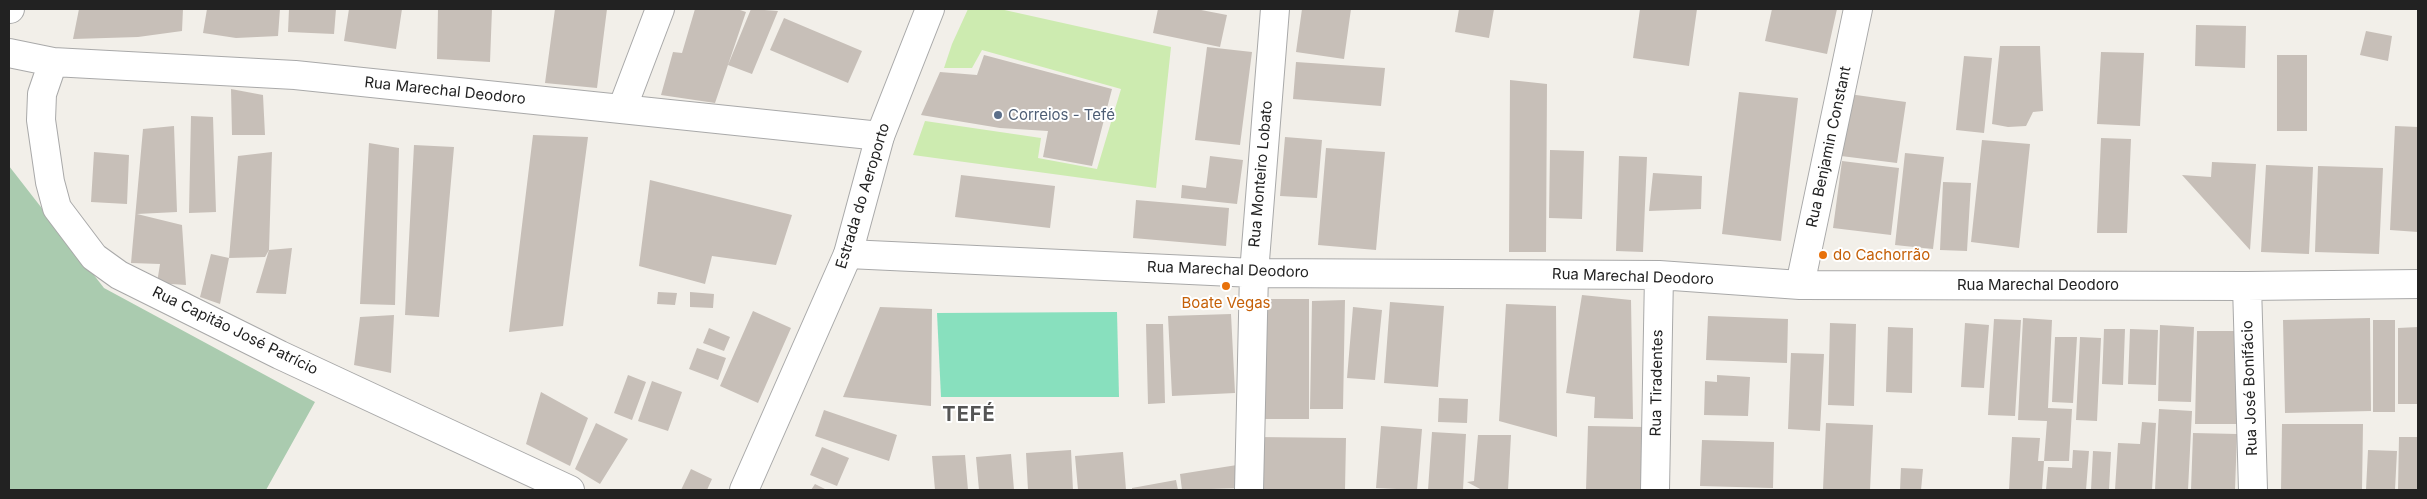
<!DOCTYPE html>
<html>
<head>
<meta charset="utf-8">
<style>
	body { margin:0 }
	#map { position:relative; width:2427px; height:499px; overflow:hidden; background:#f2efe9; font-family:Inter,sans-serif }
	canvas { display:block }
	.frame { position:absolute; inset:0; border:10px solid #222; pointer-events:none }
</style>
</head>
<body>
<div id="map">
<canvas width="2427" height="499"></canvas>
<div class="frame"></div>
</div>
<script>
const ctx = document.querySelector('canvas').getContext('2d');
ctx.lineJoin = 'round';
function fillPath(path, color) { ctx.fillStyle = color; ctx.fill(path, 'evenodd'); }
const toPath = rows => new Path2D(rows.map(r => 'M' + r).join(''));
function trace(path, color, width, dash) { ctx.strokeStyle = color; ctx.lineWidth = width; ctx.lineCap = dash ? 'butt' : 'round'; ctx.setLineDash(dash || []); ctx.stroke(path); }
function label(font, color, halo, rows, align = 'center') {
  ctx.font = font + ' Inter,sans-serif'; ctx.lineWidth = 4; ctx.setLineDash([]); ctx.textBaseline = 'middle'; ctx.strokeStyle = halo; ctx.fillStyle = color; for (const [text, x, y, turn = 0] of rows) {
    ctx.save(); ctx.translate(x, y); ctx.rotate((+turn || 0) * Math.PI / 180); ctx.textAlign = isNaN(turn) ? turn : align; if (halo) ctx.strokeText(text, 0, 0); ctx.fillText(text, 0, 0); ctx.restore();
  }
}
fillPath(toPath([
	[968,9,1000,9,1171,47,1156,188,913,155,925,121,1041,138,1038,158,1097,169,1121,89,982,50,972,68,944,68,952,44]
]), '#cdebb0');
fillPath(toPath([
	[9,166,104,288,315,402,266,490,9,490]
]), '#aacbaf');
fillPath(toPath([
	[1117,312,1119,397,941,397,937,313]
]), '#88e0be');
fillPath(toPath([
	[79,9,183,9,182,31,138,37,73,39],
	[207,9,280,9,278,36,236,38,203,33],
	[289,9,336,9,334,34,288,32],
	[349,9,402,9,396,49,344,41],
	[438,9,492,9,490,62,437,59],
	[555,9,607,9,597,88,545,83],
	[695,9,737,9,746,12,715,103,661,95,673,52,682,53],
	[751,9,778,11,752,74,728,65],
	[1158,9,1196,9,1227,15,1220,47,1153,33],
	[1302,9,1351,9,1344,59,1296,52],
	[1459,9,1494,9,1489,38,1455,32],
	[1640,9,1697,9,1689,66,1633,58],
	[1772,9,1837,9,1827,54,1765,41],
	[784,18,862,51,848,83,770,50],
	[2196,25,2246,26,2245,68,2195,66],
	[2366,31,2392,36,2388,61,2360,55],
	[2000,46,2040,46,2043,111,2033,112,2026,126,2008,127,1992,124],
	[1207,47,1252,52,1240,145,1195,140],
	[2101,52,2144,53,2140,126,2097,124],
	[984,55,1112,89,1092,166,1043,157,1048,131,1000,128,921,115,940,72,977,75],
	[2277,55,2307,55,2307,131,2277,131],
	[1964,56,1992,58,1984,133,1956,130],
	[1296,62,1385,68,1381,106,1293,99],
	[1510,80,1547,84,1546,252,1509,252],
	[231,89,263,95,265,135,232,135],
	[1739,92,1798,98,1781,241,1722,234],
	[1849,94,1906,102,1897,163,1841,156],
	[191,116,213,117,216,212,189,213],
	[174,126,177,212,137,214,182,225,186,285,157,283,160,264,131,263,143,129],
	[2395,126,2418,127,2418,232,2390,230],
	[533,135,588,137,563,326,509,332],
	[1285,137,1322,140,1317,198,1280,196],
	[2101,138,2131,139,2127,233,2097,233],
	[1982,140,2030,144,2019,248,1971,242],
	[369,143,399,148,395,305,360,304],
	[414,145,454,147,439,317,405,315],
	[1326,148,1385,152,1376,250,1318,245],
	[1550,150,1584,151,1582,219,1549,218],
	[94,152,129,155,127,204,91,202],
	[272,152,269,250,292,248,286,294,256,293,269,250,265,257,229,258,238,156],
	[1905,153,1944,157,1933,249,1895,245],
	[1210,156,1243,160,1237,204,1181,198,1182,185,1206,188],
	[1619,156,1647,157,1643,252,1616,251],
	[1842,161,1899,168,1891,235,1833,228],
	[2212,162,2256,164,2250,250,2182,175,2211,177],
	[2266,165,2313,167,2309,254,2261,252],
	[2318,166,2383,168,2379,254,2315,252],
	[1653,173,1702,176,1701,209,1649,211],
	[961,175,1055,186,1050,228,955,217],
	[650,180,792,215,776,265,712,256,705,284,639,266],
	[1943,182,1971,183,1967,251,1940,250],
	[1136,200,1229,208,1226,246,1133,238],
	[211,254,229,258,220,304,200,297],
	[658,292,677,293,675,305,657,304],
	[690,292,714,294,713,308,690,307],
	[1582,295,1631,300,1633,419,1594,418,1595,397,1566,393],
	[1262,299,1309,299,1309,419,1262,419],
	[1345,300,1343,409,1310,409,1312,301],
	[1390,302,1444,306,1438,387,1384,383],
	[1506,304,1556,306,1557,437,1499,421],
	[880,307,932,309,931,406,843,397],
	[1353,307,1382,310,1375,380,1347,378],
	[753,311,791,328,758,403,720,386],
	[1231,314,1235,393,1172,396,1168,316],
	[394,315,391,373,354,365,360,317],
	[1708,316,1788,319,1787,363,1706,360],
	[2023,318,2052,320,2048,408,2072,409,2069,461,2044,461,2042,490,2009,490,2012,437,2040,438,2038,461,2044,461,2047,421,2018,420],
	[2370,318,2371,411,2285,413,2283,320],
	[1994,319,2021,320,2015,416,1988,415],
	[2373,320,2395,320,2395,412,2373,412],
	[1830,323,1856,324,1854,406,1828,405],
	[1965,323,1989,325,1984,388,1961,387],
	[1146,324,1163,324,1165,403,1148,404],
	[2160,325,2194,327,2191,402,2158,401],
	[1888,327,1913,328,1912,393,1886,392],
	[2418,327,2418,404,2398,404,2398,328],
	[709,328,730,337,724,351,703,343],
	[2104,329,2125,329,2123,385,2102,384],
	[2130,329,2158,330,2156,385,2128,384],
	[2197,331,2240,331,2238,424,2195,424],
	[2055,337,2077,337,2073,403,2052,402],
	[2080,337,2101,338,2097,421,2076,420],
	[697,348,726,358,718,380,689,369],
	[1791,353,1824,354,1820,431,1788,429],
	[628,375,646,382,632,420,614,413],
	[1717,375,1750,377,1748,416,1704,415,1705,381,1717,382],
	[652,381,682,392,668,431,638,421],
	[541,392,588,418,570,466,526,444],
	[1439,398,1468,399,1467,423,1438,422],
	[2159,409,2192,411,2188,490,2155,490],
	[824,410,897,435,889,461,815,436],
	[2142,422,2156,423,2152,490,2115,490,2118,443,2140,444],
	[596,423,628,439,600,484,575,469],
	[1826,423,1873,425,1870,490,1823,489],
	[2282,424,2363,424,2362,490,2281,490],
	[1381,426,1422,429,1417,490,1376,488],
	[1588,426,1646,427,1644,490,1586,490],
	[1432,432,1466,434,1463,490,1428,490],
	[2193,433,2237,434,2235,490,2191,490],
	[1478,435,1511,435,1508,490,1482,490,1467,482,1474,481],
	[1257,437,1346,438,1345,490,1256,490],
	[2399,437,2418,437,2418,490,2398,490],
	[1702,440,1774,442,1773,488,1700,486],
	[822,447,849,458,837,486,810,475],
	[1071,450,1073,490,1028,490,1026,453],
	[2073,450,2089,451,2086,490,2046,490,2048,467,2072,468],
	[2368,450,2397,451,2395,490,2366,490],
	[2093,451,2111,452,2109,490,2091,490],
	[1123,452,1126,490,1078,490,1075,456],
	[1011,454,1014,490,979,490,976,457],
	[965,455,968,490,935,490,932,456],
	[1237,465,1241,488,1182,490,1180,474],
	[1901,468,1923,469,1921,490,1900,490],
	[691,469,712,479,707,490,681,490],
	[1176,480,1178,490,1132,490,1132,488],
	[815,484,827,490,811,490]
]), '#c7bfb8');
const minor = toPath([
	[9,9,10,9],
	[9,53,53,62,295,75,880,136],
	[53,62,42,94,41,120,50,182,57,208,94,257,119,275,280,355,570,490],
	[622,109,660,9],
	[848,254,1254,273,1659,275,1800,285,2247,286,2418,284],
	[1800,285,1858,9],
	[2247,286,2253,490],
	[1249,490,1254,273,1275,9],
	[1655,490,1659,275]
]);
const tertiary = toPath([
	[744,490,848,254,880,136,930,9]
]);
trace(minor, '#a9a9a9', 30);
trace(tertiary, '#a9a9a9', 30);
trace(minor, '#fff', 28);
trace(tertiary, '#fff', 28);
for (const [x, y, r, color] of [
	[998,115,5,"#5c6f8a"],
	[1823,255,5,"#e8710a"],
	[1226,286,5,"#e8710a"]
]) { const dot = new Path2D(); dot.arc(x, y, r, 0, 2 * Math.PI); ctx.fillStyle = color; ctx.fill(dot); trace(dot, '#fff', 2); }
label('15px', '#222', '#fff', [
	["Rua Marechal Deodoro",445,91,6],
	["Rua Benjamin Constant",1829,147,-78],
	["Rua Monteiro Lobato",1261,174,-85],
	["Estrada do Aeroporto",863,196,-73],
	["Rua Marechal Deodoro",1228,270,2],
	["Rua Marechal Deodoro",1633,277,2],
	["Rua Marechal Deodoro",2038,285],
	["Rua Capitão José Patrício",235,331,26],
	["Rua Tiradentes",1657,383,-89],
	["Rua José Bonifácio",2250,388,-92]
]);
label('15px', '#4e5e75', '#fff', [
	["Correios - Tefé",1008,115]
], 'left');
label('15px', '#c56008', '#fff', [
	["do Cachorrão",1833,255],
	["Boate Vegas",1226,303,"center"]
], 'left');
ctx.letterSpacing = '1px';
label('bold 20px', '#555', '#fff', [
	["TEFÉ",969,415]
]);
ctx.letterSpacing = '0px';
</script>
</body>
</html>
